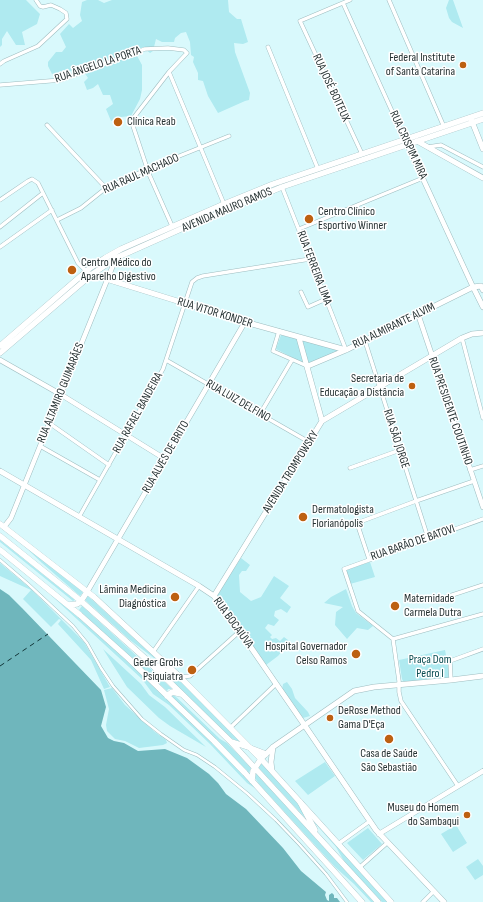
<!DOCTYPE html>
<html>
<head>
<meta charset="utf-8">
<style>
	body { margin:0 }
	canvas { display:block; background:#d9f9fc }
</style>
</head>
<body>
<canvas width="483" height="902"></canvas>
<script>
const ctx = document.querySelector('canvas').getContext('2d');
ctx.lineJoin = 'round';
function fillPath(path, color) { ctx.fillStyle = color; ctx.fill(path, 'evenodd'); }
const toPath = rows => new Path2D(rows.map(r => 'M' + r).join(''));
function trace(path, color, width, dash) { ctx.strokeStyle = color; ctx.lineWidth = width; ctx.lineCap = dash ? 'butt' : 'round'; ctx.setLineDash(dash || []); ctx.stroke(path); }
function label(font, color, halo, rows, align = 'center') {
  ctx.font = font + ' "Sofia Sans Condensed",sans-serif'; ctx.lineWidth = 3; ctx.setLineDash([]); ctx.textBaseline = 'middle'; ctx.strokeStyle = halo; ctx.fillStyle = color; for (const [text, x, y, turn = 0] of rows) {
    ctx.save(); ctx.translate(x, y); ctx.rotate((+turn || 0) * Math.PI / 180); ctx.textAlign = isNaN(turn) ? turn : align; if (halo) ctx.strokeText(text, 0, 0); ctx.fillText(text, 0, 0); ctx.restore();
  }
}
fillPath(toPath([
	[0,0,26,0,40,14,37,24,22,32,25,45,16,45,7,31,2,39,2,45,0,47],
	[87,0,98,0,104,3,112,0,228,0,229,12,237,19,241,19,248,42,243,44,234,43,235,52,250,93,249,100,245,101,218,113,208,96,203,81,198,80,198,73,193,62,194,57,191,55,190,42,186,32,181,33,175,38,174,42,162,42,156,39,153,51,150,53,143,47,135,52,142,65,142,90,140,99,131,116,121,117,111,121,106,109,113,104,110,95,103,95,98,84,93,88,87,90,84,82,88,78,82,69,52,74,48,66,48,62,56,52,62,52,66,47,60,34,69,24,73,28,82,21,80,15,82,2],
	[449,0,453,0,463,28,452,22,449,18,446,8],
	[281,335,337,349,338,350,337,352,307,365,276,349],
	[0,540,75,600,73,601,0,542],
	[23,545,83,592,80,596,42,563],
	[241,558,250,565,246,571,242,571,239,575,240,592,251,601,261,597,274,576,289,586,280,598,291,607,287,613,281,609,275,611,274,616,279,620,274,626,268,624,265,628,272,635,270,637,272,639,276,638,280,641,284,637,288,640,286,647,278,656,266,665,217,595],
	[370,562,375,577,350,584,346,570],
	[0,563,31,589,84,642,110,687,104,689,91,660,58,624,61,620,59,619,51,627,23,599,31,590,0,576],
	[46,589,115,650,154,686,211,741,259,791,247,783,210,744,169,705,153,694,142,679,54,598],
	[346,589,352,606,356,613,373,626,368,630,357,628,347,639,335,625,336,612,343,607,324,603,331,597],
	[88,596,163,665,130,640,85,600],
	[82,606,127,647,172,689,168,689,167,691,79,610],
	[103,649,141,684,149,695,165,707,206,747,170,726,159,718,127,687],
	[445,650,450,676,448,679,406,683,403,681,402,679,399,660],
	[166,675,178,679,243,744,231,738],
	[287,682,292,689,295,698,308,712,310,716,303,718,282,690,283,684],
	[112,688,125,705,155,732,166,740,167,743,163,745,139,748,125,741,115,739,107,731,106,725,109,709,104,690],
	[174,695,220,739,227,743,251,768,249,773,171,696],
	[261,762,299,805,307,820,258,767],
	[325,762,335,776,308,795,295,781],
	[256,773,374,902,371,902,354,884,335,867,259,784,255,778],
	[310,816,389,902,382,902,345,863,336,847,313,821],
	[456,825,467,843,453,852,441,834],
	[368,828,382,844,363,860,347,843],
	[478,859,483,866,483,875,475,880,466,867]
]), '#afeaf0');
fillPath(toPath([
	[0,589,9,595,22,608,101,690,106,707,101,726,108,738,114,741,124,743,138,751,165,749,187,758,209,774,218,783,226,794,246,809,283,848,301,871,326,892,325,895,327,900,329,901,329,895,332,893,334,895,334,898,337,898,340,902,0,902]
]), '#6fb6bc');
trace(toPath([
	[0,666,48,634]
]), '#133639', 1, [5, 4]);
const pedestrian = toPath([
	[0,560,28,584,73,626,87,643,101,668,113,686,142,719,161,734,184,750,197,755,215,767,248,794,276,820,299,844,326,874,347,902]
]);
const minor = toPath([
	[350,0,300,21,362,154],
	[389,0,444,127],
	[343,3,405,140],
	[268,47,318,169],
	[0,64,4,61,38,46,67,19,66,13,60,9,51,5,43,7,40,6,36,0],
	[169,72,224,204],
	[0,85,61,80,145,49,168,48,184,50,187,53,169,72,135,116,132,123,149,174,172,226],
	[47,125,106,188],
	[428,147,441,145,483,167],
	[282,187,346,350],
	[0,200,28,181,32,179,38,183,78,263,86,271],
	[57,220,81,208,106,188,152,167,229,136],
	[0,227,43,193],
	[299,229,423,178],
	[0,247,52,210],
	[301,292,308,307,326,299],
	[279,331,273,351,307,366],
	[462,338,483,418],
	[365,341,428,538],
	[166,360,309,442],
	[260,414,292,360],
	[49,423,109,465],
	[40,446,100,480],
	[350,468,400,450],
	[470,470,483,466],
	[79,517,163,369,192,282,197,278,203,276,310,259],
	[369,559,357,523,416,501,474,481],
	[437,600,483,585],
	[393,639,358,611,344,569,483,519],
	[393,639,399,681,399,692,401,701,458,786],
	[393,639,483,614],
	[153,652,199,586],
	[180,677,190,676,240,631],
	[451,680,450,661,483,649],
	[231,727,276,684],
	[338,844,370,821],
	[360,867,387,843],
	[423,902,434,891]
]);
const tertiary = toPath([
	[406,142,473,287],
	[418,314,483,507],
	[0,360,60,394,165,459],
	[4,527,11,518,116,258],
	[87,592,245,322],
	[379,834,483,771]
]);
const secondary = toPath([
	[471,119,483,149],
	[417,141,483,178],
	[90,274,245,322,346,350],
	[473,287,483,307],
	[299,338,322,421],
	[308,366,346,350,473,287,481,286,483,290],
	[0,471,199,586,214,596,221,604,301,720,376,830,444,902],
	[214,596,322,421,462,338,472,334,483,333],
	[261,759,273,747,354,691,374,687,451,680,483,676],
	[272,771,271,762,273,747]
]);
const primary = toPath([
	[0,346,90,268,105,258,121,249,224,204,273,184,483,113],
	[0,353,91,275,116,258,181,229,282,187,483,119],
	[0,524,94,597,180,677,261,759,391,902],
	[253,749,266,754]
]);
const trunk = toPath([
	[0,536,81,601,146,659,230,741,378,902],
	[0,550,80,615,128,658,214,741,245,773,362,902],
	[68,605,77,604,81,601,87,592],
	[157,666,173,675,180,677],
	[167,696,172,692,181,694],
	[232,742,251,748],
	[252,781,253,771,261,759],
	[300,802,315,830]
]);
trace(pedestrian, '#9ebdc0', 3.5);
trace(minor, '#9ebdc0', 4.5);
trace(tertiary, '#9ebdc0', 5.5);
trace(secondary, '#9ebdc0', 6);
trace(primary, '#9ebdc0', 6);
trace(trunk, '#9ebdc0', 6);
trace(pedestrian, '#fff', 2.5);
trace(minor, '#fff', 3.5);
trace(tertiary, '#fff', 4.5);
trace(secondary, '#fff', 5);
trace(primary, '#fff', 5.5);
trace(trunk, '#fff', 5.5);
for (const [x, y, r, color] of [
	[463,65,4,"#bd6011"],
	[118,122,5,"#bd6011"],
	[309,219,5,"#bd6011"],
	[72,270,5,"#bd6011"],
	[412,386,4,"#bd6011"],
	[303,517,5,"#bd6011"],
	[175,597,5,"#bd6011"],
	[395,606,5,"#bd6011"],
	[356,654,5,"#bd6011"],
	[192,670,5,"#bd6011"],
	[330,718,4,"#bd6011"],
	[389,739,5,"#bd6011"],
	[467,815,4,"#bd6011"]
]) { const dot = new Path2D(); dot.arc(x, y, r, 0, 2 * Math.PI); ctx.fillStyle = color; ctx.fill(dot); trace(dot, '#fff', 1.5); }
label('12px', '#253132', '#fff', [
	["Federal Institute",455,58],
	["of Santa Catarina",455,72],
	["Clínica Reab",127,122,"left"],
	["Centro Clínico",318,212,"left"],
	["Esportivo Winner",318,226,"left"],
	["Centro Médico do",81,263,"left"],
	["Aparelho Digestivo",81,277,"left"],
	["Secretaria de",404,379],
	["Educação a Distância",404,393],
	["Dermatologista",312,510,"left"],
	["Florianópolis",312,524,"left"],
	["Lâmina Medicina",166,590],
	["Diagnóstica",166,604],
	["Maternidade",404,599,"left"],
	["Carmela Dutra",404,613,"left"],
	["Hospital Governador",347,647],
	["Celso Ramos",347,661],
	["Geder Grohs",183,663],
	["Psiquiatra",183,677],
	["DeRose Method",338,711,"left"],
	["Gama D'Eça",338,725,"left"],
	["Casa de Saúde",389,754,"center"],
	["São Sebastião",389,768,"center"],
	["Museu do Homem",459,808],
	["do Sambaqui",459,822]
], 'right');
label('12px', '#253132', '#fff', [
	["RUA ÂNGELO LA PORTA",98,65,-19],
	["RUA JOSÉ BOITEUX",331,88,65],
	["RUA CRISPIM MIRA",408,145,65],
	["RUA RAUL MACHADO",141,174,-24],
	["AVENIDA MAURO RAMOS",227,210,-23],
	["RUA FERREIRA LIMA",314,268,69],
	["RUA VITOR KONDER",215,313,17],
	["RUA ALMIRANTE ALVIM",394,326,-26],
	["RUA ALTAMIRO GUIMARÃES",61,393,-68],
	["RUA LUIZ DELFINO",238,401,30],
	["RUA PRESIDENTE COUTINHO",450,411,71],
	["RUA RAFAEL BANDEIRA",138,413,-61],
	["RUA SÃO JORGE",396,439,72],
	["RUA ALVES DE BRITO",166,457,-60],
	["AVENIDA TROMPOWSKY",291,472,-58],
	["RUA BARÃO DE BATOVI",413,543,-19],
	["RUA BOCAIÚVA",233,623,54]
]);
label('12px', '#074b50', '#fff', [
	["Praça Dom",430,660],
	["Pedro I",430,674]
]);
</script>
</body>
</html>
